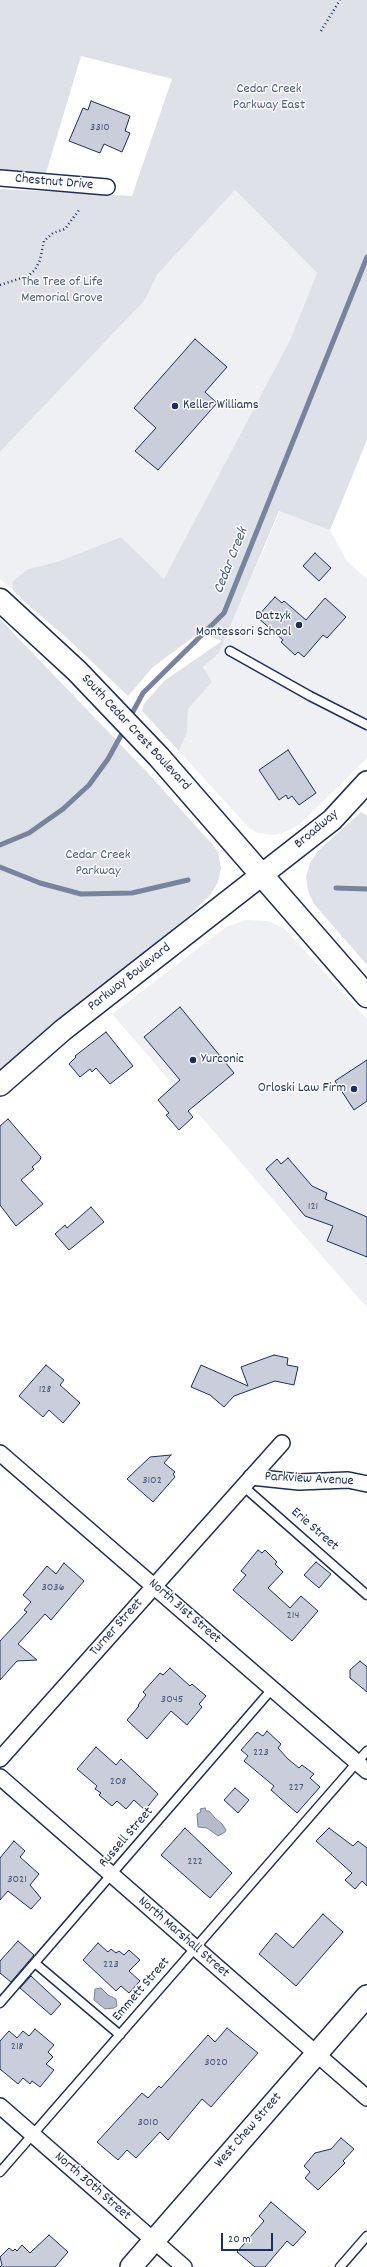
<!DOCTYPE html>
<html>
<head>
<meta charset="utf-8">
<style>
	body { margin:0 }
	#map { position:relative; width:367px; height:2267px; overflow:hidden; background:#fff; font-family:Dekko,sans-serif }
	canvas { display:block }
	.scale { position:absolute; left:221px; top:2233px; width:52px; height:18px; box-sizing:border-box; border:2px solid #1b2f5e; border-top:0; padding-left:5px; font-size:12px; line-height:14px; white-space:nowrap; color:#1b2f5e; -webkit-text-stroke:3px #fff; paint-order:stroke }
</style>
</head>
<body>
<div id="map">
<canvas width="367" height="2267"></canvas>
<div class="scale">20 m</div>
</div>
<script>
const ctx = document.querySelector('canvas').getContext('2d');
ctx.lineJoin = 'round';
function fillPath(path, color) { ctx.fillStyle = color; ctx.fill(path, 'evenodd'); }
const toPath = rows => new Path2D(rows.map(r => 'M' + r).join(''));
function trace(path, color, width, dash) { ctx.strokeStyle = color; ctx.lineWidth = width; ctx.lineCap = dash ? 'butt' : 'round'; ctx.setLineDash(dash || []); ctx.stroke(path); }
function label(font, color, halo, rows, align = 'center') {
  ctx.font = font + ' Dekko,sans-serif'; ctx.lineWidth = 3; ctx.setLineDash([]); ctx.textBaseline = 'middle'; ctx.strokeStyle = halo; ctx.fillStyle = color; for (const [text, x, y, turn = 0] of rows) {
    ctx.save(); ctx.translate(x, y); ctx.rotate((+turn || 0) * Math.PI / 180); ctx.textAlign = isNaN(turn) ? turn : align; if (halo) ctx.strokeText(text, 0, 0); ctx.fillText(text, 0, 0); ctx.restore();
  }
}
fillPath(toPath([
	[235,190,317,273,290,340,164,580,121,537,57,562,28,569,12,582,13,590,0,579,0,452,145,300,157,275],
	[280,511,330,530,347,561,367,579,367,758,299,825,288,831,274,835,258,833,249,828,179,751,187,732,188,709,212,682,203,667,219,653],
	[246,920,269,921,285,929,367,1019,367,1308,112,1014,226,927]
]), '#eff0f4');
fillPath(toPath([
	[0,0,367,0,367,440,330,530,279,511,219,653,203,667,212,682,188,709,187,732,179,751,142,711,144,704,164,681,222,641,200,632,153,667,128,696,68,639,28,605,13,590,12,582,28,569,57,562,121,537,164,579,290,340,317,273,235,190,157,275,145,300,0,452,0,189,132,196,172,79,81,56,46,173,0,170],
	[0,619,145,770,213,845,218,852,221,868,218,882,211,894,191,914,82,1003,0,1072],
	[361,812,367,816,367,965,314,904,308,891,306,877,310,863,318,851]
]), '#dee1e7');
const water = toPath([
	[205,1808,206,1811,209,1811,215,1818,222,1824,226,1830,225,1832,218,1836,207,1828,198,1827,197,1814,201,1812,200,1809,205,1808],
	[101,1988,108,1995,116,1999,117,2006,114,2008,105,2009,94,2000,95,1989,101,1988]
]);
fillPath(water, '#b5bbca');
trace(water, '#77839f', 1);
trace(toPath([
	[129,719,143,693,224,613,367,257],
	[0,845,29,833,63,809,89,785,108,759,125,728],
	[0,867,40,883,81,894,132,893,188,880],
	[336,888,367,889]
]), '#77839f', 5);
const building = toPath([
	[91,101,130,116,125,131,130,133,122,152,104,144,100,153,69,141,83,108,88,110,91,101],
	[195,339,227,367,205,392,217,403,158,470,135,451,156,428,134,408,195,339],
	[315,553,331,568,319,581,303,566,315,553],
	[275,597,282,603,284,601,306,620,325,598,346,617,327,638,323,635,304,657,298,652,295,655,281,642,283,640,257,617,275,597],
	[288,750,316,793,299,805,292,796,288,799,286,795,279,800,259,770,288,750],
	[180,1007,234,1073,188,1111,193,1117,179,1130,166,1115,169,1113,158,1100,180,1080,144,1037,180,1007],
	[106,1032,133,1066,110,1084,96,1068,92,1072,90,1069,80,1077,69,1064,76,1057,75,1056,106,1032],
	[367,1060,367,1101,354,1110,335,1081,367,1060],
	[8,1119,41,1157,40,1160,32,1167,34,1169,21,1180,43,1204,16,1226,0,1205,0,1126,8,1119],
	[288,1158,312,1186,327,1193,325,1199,367,1217,367,1257,327,1241,333,1226,305,1216,266,1169,277,1159,281,1164,288,1158],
	[91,1207,104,1222,69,1250,55,1234,65,1225,67,1228,91,1207],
	[274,1355,288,1358,287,1365,298,1367,294,1385,275,1381,234,1396,224,1407,210,1395,191,1387,201,1365,248,1386,241,1367,274,1355],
	[46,1365,64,1380,60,1385,80,1403,63,1423,49,1410,43,1417,19,1396,46,1365],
	[171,1455,164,1463,175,1472,173,1474,175,1477,153,1502,127,1479,150,1457,171,1455],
	[258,1550,262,1553,265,1550,277,1562,275,1564,283,1572,268,1588,290,1608,301,1596,318,1611,292,1641,233,1590,246,1575,241,1571,258,1550],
	[316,1562,331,1574,319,1588,304,1575,316,1562],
	[64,1563,84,1581,51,1620,45,1614,18,1644,37,1660,17,1661,0,1680,0,1641,27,1612,24,1610,31,1602,23,1595,47,1566,56,1574,64,1563],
	[360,1661,367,1667,367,1692,350,1678,350,1670,360,1661],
	[170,1668,190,1686,192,1684,206,1696,199,1704,202,1707,187,1725,171,1711,147,1739,127,1720,139,1706,138,1705,146,1695,143,1692,160,1673,163,1675,170,1668],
	[267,1731,281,1744,278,1748,288,1759,299,1768,302,1765,314,1774,310,1778,320,1787,297,1813,271,1790,274,1786,244,1761,248,1756,241,1750,257,1732,263,1736,267,1731],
	[96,1747,116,1765,121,1759,158,1794,145,1810,134,1800,126,1809,117,1801,112,1806,99,1795,101,1793,95,1789,97,1786,77,1769,96,1747],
	[235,1788,249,1800,238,1813,224,1800,235,1788],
	[185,1828,232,1873,210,1898,161,1855,185,1828],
	[329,1828,353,1846,358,1841,367,1848,367,1886,362,1881,355,1889,345,1880,352,1873,316,1841,329,1828],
	[14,1841,25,1851,20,1857,39,1874,30,1885,41,1898,31,1909,8,1891,0,1900,0,1858,14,1841],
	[323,1914,343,1932,296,1986,259,1954,276,1933,293,1948,323,1914],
	[18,1941,34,1955,11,1982,0,1973,0,1961,18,1941],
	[98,1943,108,1952,111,1949,116,1953,119,1951,124,1955,129,1950,140,1960,129,1971,140,1981,129,1993,121,1986,116,1991,83,1960,98,1943],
	[31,1976,61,2004,51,2015,20,1988,31,1976],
	[227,2028,258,2053,211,2107,202,2099,168,2140,160,2132,136,2158,127,2150,118,2160,97,2142,142,2093,148,2098,159,2086,161,2088,208,2035,215,2042,227,2028],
	[35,2029,54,2045,48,2052,53,2057,46,2064,54,2070,40,2087,32,2081,30,2084,23,2078,18,2084,0,2069,0,2041,9,2031,17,2038,23,2031,29,2036,35,2029],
	[341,2138,354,2149,343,2161,345,2163,318,2190,305,2178,310,2172,304,2166,315,2153,331,2149,341,2138],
	[271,2202,306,2232,293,2246,287,2241,265,2267,255,2267,237,2252,264,2221,259,2216,271,2202],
	[49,2235,68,2252,55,2267,0,2267,2,2265,0,2257,9,2248,13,2251,15,2249,17,2251,22,2245,30,2253,49,2235]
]);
fillPath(building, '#caceda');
trace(building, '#1b2f5e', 1);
const lane = toPath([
	[230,651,310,696,367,725],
	[243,1486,367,1595],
	[35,1963,120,2035],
	[0,2003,272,1689],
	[0,2172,367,1751],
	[340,2267,367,2236]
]);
const street = toPath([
	[0,178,107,187],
	[0,1453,367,1771],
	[251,1477,299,1482,348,1480,367,1484],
	[0,1759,282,1443],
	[0,1777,367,2098],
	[0,2106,184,2267]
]);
const secondary = toPath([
	[0,1085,63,1030,332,820,367,782],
	[131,2267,367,1996]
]);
const primary = toPath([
	[0,600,77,671,159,757,367,996]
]);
trace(lane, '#1b2f5e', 11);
trace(street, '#1b2f5e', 18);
trace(secondary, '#1b2f5e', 24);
trace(primary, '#1b2f5e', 25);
trace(toPath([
	[321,31,340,0],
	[0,285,28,276,35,270,40,260,44,241,53,233,65,229,79,210]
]), '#1b2f5e', 2.5, [1, 3]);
trace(lane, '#fff', 8);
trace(street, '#fff', 15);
trace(secondary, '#fff', 21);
trace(primary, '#fff', 22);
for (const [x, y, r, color] of [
	[175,406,4,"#1b2f5e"],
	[299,625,4,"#1b2f5e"],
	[193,1060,4,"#1b2f5e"],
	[354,1089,4,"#1b2f5e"]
]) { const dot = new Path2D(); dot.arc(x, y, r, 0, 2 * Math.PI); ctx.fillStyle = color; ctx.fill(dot); trace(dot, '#fff', 1.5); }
label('12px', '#47577d', null, [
	["3310",100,128],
	["121",313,1207],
	["128",45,1390],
	["3102",152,1481],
	["3036",53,1588],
	["214",293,1616],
	["3045",172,1700],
	["223",261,1753],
	["208",118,1782],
	["227",296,1788],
	["222",195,1862],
	["3021",17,1880],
	["223",111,1965],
	["218",17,2047],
	["3020",216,2063],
	["3010",148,2123]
]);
label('14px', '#4c5c80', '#fff', [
	["Cedar Creek",269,90],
	["Parkway East",269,106],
	["The Tree of Life",62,283],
	["Memorial Grove",62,299],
	["Cedar Creek",98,856],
	["Parkway",98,872]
]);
label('14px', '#1b2f5e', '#fff', [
	["Chestnut Drive",54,183,5],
	["South Cedar Crest Boulevard",135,733,47],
	["Broadway",317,830,-40],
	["Parkway Boulevard",130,978,-38],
	["Parkview Avenue",309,1480,3],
	["Erie Street",314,1530,41],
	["North 31st Street",184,1612,41],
	["Turner Street",117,1628,-48],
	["Russell Street",127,1838,-49],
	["North Marshall Street",183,1938,41],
	["Emmett Street",142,1990,-49],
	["West Chew Street",249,2131,-49],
	["North 30th Street",92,2187,41]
]);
label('14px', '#1b2f5e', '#fff', [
	["Keller Williams",183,406],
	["Datzyk",291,617,"right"],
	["Montessori School",291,633,"right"],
	["Yurconic",201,1060],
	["Orloski Law Firm",346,1089,"right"]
], 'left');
label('italic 15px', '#49597e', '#fff', [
	["Cedar Creek",232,561,-68]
]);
</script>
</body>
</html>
